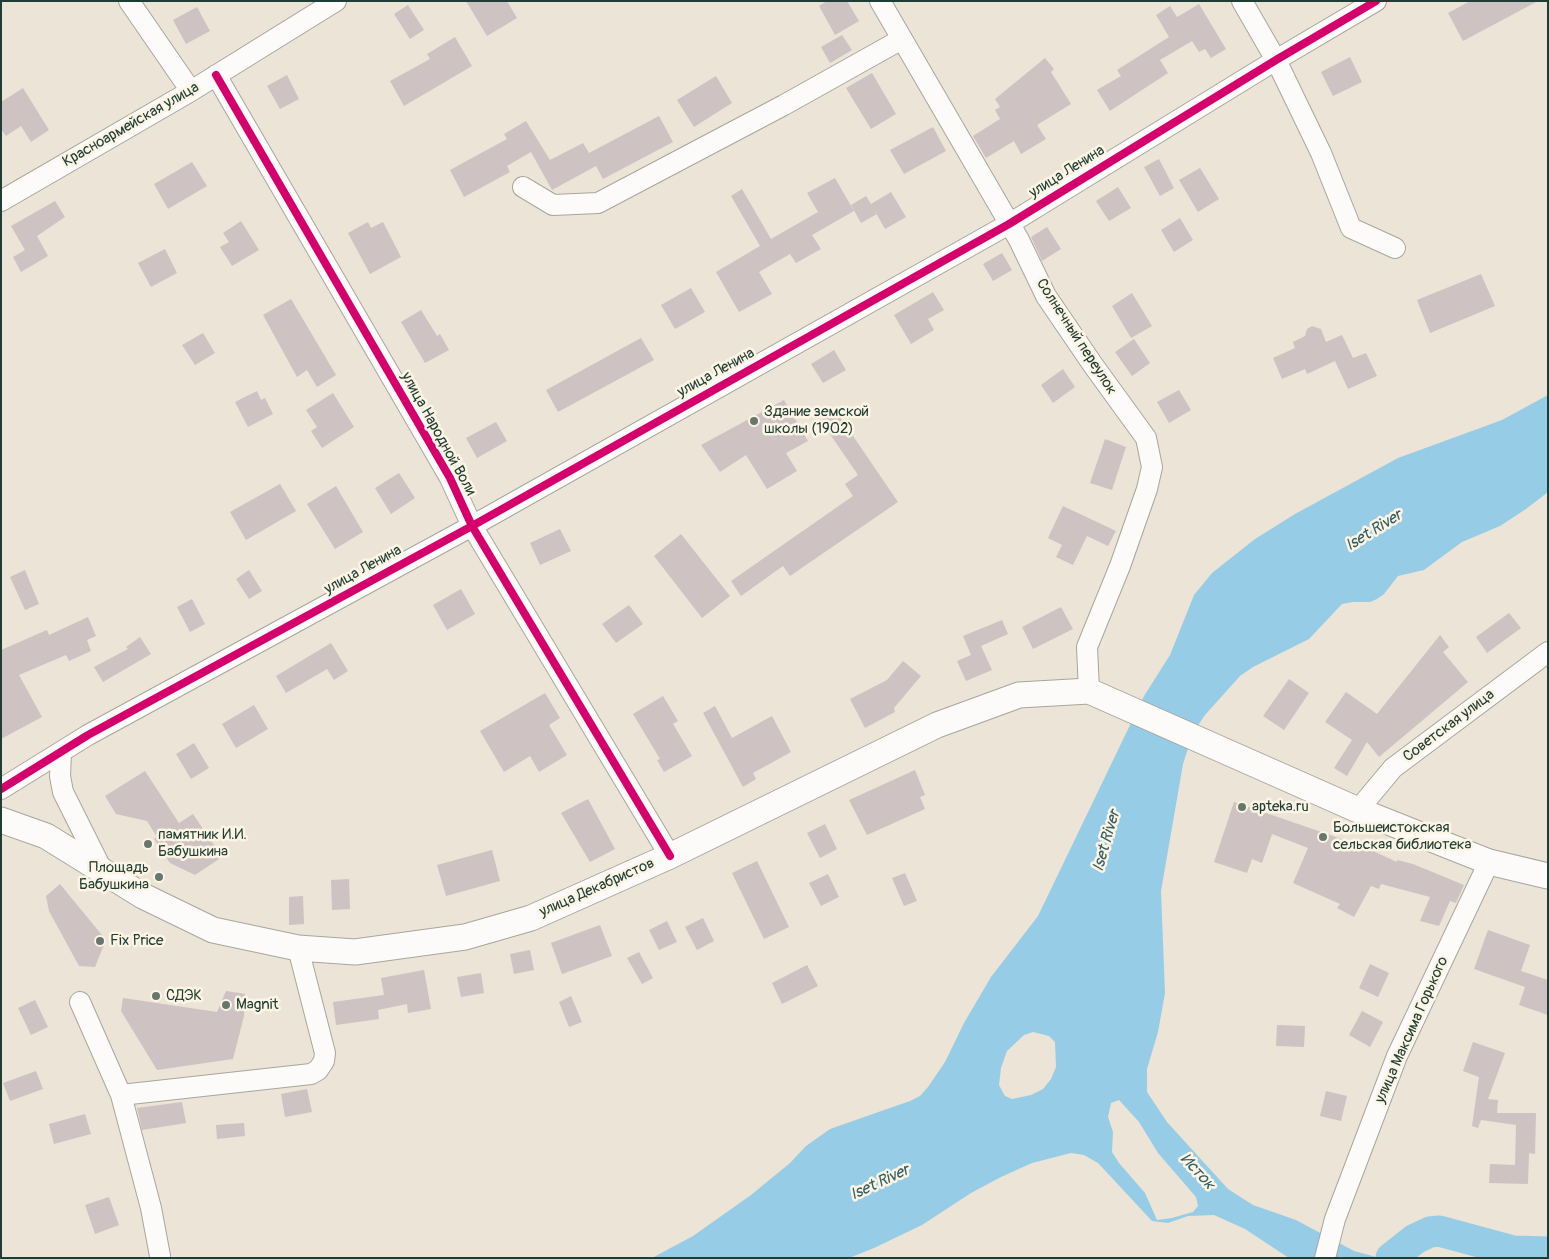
<!DOCTYPE html>
<html>
<head>
<meta charset="utf-8">
<style>
	body { margin:0 }
	#map { position:relative; width:1549px; height:1259px; overflow:hidden; background:#ece4d6; font-family:Pangolin,sans-serif }
	canvas { display:block }
	.frame { position:absolute; inset:0; border:2px solid #1f3d34; pointer-events:none }
</style>
</head>
<body>
<div id="map">
<canvas width="1549" height="1259"></canvas>
<div class="frame"></div>
</div>
<script>
const ctx = document.querySelector('canvas').getContext('2d');
ctx.lineJoin = 'round';
function fillPath(path, color) { ctx.fillStyle = color; ctx.fill(path, 'evenodd'); }
const toPath = rows => new Path2D(rows.map(r => 'M' + r).join(''));
function trace(path, color, width, dash) { ctx.strokeStyle = color; ctx.lineWidth = width; ctx.lineCap = dash ? 'butt' : 'round'; ctx.setLineDash(dash || []); ctx.stroke(path); }
function label(font, color, halo, rows, align = 'center') {
  ctx.font = font + ' Pangolin,sans-serif'; ctx.lineWidth = 5; ctx.setLineDash([]); ctx.textBaseline = 'middle'; ctx.strokeStyle = halo; ctx.fillStyle = color; for (const [text, x, y, turn = 0] of rows) {
    ctx.save(); ctx.translate(x, y); ctx.rotate((+turn || 0) * Math.PI / 180); ctx.textAlign = isNaN(turn) ? turn : align; if (halo) ctx.strokeText(text, 0, 0); ctx.fillText(text, 0, 0); ctx.restore();
  }
}
fillPath(toPath([
	[1548,395,1548,492,1526,509,1500,526,1462,542,1424,570,1398,576,1384,594,1377,599,1370,602,1353,602,1342,604,1309,639,1253,667,1240,676,1205,715,1193,733,1183,764,1161,891,1165,993,1158,1032,1147,1069,1147,1092,1167,1122,1228,1189,1253,1205,1296,1220,1354,1251,1380,1258,1289,1258,1245,1229,1214,1215,1188,1216,1168,1223,1152,1221,1098,1163,1084,1155,1071,1153,1032,1163,1001,1177,971,1193,922,1225,874,1248,849,1258,652,1258,693,1236,751,1195,790,1163,806,1146,830,1129,910,1101,920,1096,928,1087,945,1062,964,1023,991,977,1038,916,1144,696,1170,655,1194,595,1212,573,1255,539,1295,514,1398,458,1502,420],
	[1033,1032,1049,1036,1055,1042,1056,1067,1051,1079,1043,1089,1031,1095,1012,1099,1005,1096,999,1085,1001,1068,1007,1051,1024,1035],
	[1119,1100,1139,1122,1158,1153,1196,1197,1198,1206,1193,1212,1172,1218,1157,1220,1145,1193,1119,1163,1112,1152,1113,1132,1108,1117,1111,1103]
]), '#97cce6');
trace(toPath([
	[1391,1258,1415,1239,1430,1232,1439,1231,1513,1251,1548,1252]
]), '#97cce6', 31);
fillPath(toPath([
	[466,1,507,1,517,18,487,36],
	[827,1,847,1,859,21,835,35,819,6],
	[1470,1,1538,1,1463,41,1448,13],
	[1199,4,1226,49,1211,58,1205,49,1199,52,1192,41,1160,60,1168,73,1110,111,1097,90,1121,76,1117,70,1169,37,1156,15,1170,6,1177,17],
	[408,5,424,30,410,39,394,14],
	[197,7,210,31,186,44,173,20],
	[842,35,852,50,830,63,821,47],
	[455,37,472,66,404,106,390,81,430,59,427,54],
	[1350,57,1362,82,1333,96,1321,72],
	[1045,58,1054,69,1051,72,1071,104,1037,125,1046,139,1021,154,1014,141,986,158,973,136,1000,119,995,110,1000,107,995,99],
	[872,73,896,114,871,129,846,88],
	[287,75,299,99,280,109,267,86],
	[716,76,732,103,694,127,677,100],
	[23,88,49,130,31,142,21,126,6,136,1,129,1,102],
	[659,116,673,142,603,179,596,166,552,190,531,152,507,166,510,172,464,197,450,170,507,139,504,134,526,121,550,160,583,143,589,153],
	[933,127,946,151,904,174,890,150],
	[1159,159,1174,188,1160,196,1144,167],
	[192,162,207,186,168,209,154,184],
	[1200,168,1219,199,1198,212,1179,180],
	[835,178,854,211,812,235,821,249,796,263,790,254,759,272,772,294,739,312,716,272,760,246,731,196,742,189,771,239,818,212,807,193],
	[1118,187,1131,208,1109,221,1096,201],
	[891,192,906,217,885,229,871,204],
	[866,196,877,214,861,223,851,205],
	[55,201,65,217,37,236,48,256,21,272,13,257,25,250,11,226],
	[1180,218,1193,240,1174,252,1161,230],
	[241,221,259,250,232,266,220,247,229,242,223,233],
	[368,222,371,228,383,222,401,257,370,274,348,233],
	[1047,227,1061,249,1042,261,1031,237],
	[165,249,177,273,151,287,138,263],
	[1002,253,1012,270,993,281,983,264],
	[1481,274,1495,306,1430,333,1417,300],
	[691,288,705,312,675,329,661,305],
	[933,292,944,310,928,319,934,330,911,344,894,315],
	[1132,293,1152,326,1131,338,1112,306],
	[291,299,336,375,317,387,307,370,297,377,263,315],
	[421,310,437,336,440,334,449,350,425,363,401,322],
	[1312,326,1321,329,1326,342,1342,335,1353,358,1366,353,1377,376,1348,389,1335,361,1307,374,1305,369,1282,379,1273,358,1295,348,1293,342,1305,336,1307,329],
	[203,333,215,353,195,365,182,345],
	[641,338,654,360,558,412,546,390],
	[1134,339,1150,363,1132,376,1115,352],
	[834,350,846,370,823,383,811,364],
	[1063,369,1075,387,1053,403,1041,385],
	[1179,390,1191,410,1169,423,1157,402],
	[257,391,261,400,265,398,273,414,248,427,235,402],
	[333,393,354,427,322,448,311,431,317,427,306,410],
	[784,400,808,441,786,453,797,471,767,489,746,455,720,472,701,445],
	[836,411,898,502,790,576,783,566,741,596,731,581,853,496,845,484,858,475,821,421],
	[496,422,507,441,477,458,466,438],
	[1105,439,1126,447,1112,490,1090,483],
	[399,473,415,498,391,514,375,488],
	[280,484,296,511,246,540,230,512],
	[336,486,363,532,335,549,307,504],
	[1063,506,1116,531,1108,546,1087,536,1073,565,1056,557,1062,545,1048,538],
	[560,529,571,551,540,565,530,543],
	[681,534,730,596,702,618,654,556],
	[25,570,39,604,25,610,10,577],
	[249,570,262,591,249,599,236,579],
	[461,589,475,614,447,630,433,605],
	[192,599,205,624,190,632,177,607],
	[629,605,643,624,616,643,602,624],
	[1061,607,1073,629,1033,649,1022,627],
	[1509,613,1521,628,1487,653,1476,637],
	[88,617,96,636,87,640,91,651,69,661,66,655,19,675,42,717,1,739,1,650,47,630,49,635],
	[1002,620,1008,634,981,646,992,670,966,681,957,661,971,655,963,636],
	[1440,635,1449,647,1443,652,1468,682,1379,757,1367,742,1347,776,1334,768,1352,740,1325,722,1346,692,1377,714],
	[140,637,151,654,103,682,94,667,128,649,126,647],
	[331,643,348,671,334,680,327,669,286,693,276,676],
	[903,661,921,676,894,708,895,712,865,728,850,699,887,680],
	[1289,679,1309,693,1284,730,1263,716],
	[545,693,560,718,549,725,567,755,539,772,530,756,504,772,480,731],
	[663,696,678,721,673,724,692,756,664,772,657,760,660,759,633,714],
	[254,705,268,729,236,748,222,724],
	[715,706,732,738,772,716,791,752,753,773,756,779,743,787,703,713],
	[194,743,209,768,191,779,176,754],
	[915,770,925,795,920,797,925,809,867,835,849,800],
	[145,771,179,823,193,814,222,857,195,875,170,863,154,839,157,837,147,821,116,814,105,796],
	[588,799,615,849,590,862,561,813],
	[1234,802,1362,846,1397,862,1397,860,1413,864,1464,885,1456,903,1450,901,1439,926,1420,921,1430,897,1381,884,1379,889,1371,886,1354,917,1337,908,1340,904,1293,883,1308,848,1272,834,1262,863,1252,859,1247,873,1214,862],
	[825,824,837,849,820,858,807,833],
	[492,850,500,881,446,896,437,865],
	[757,861,789,927,764,939,732,873],
	[905,873,917,901,904,906,892,878],
	[828,874,839,897,821,906,809,883],
	[349,879,350,909,332,910,331,880],
	[60,884,106,940,95,967,79,966,49,911,46,896],
	[303,896,304,924,289,925,289,897],
	[703,918,714,941,697,950,685,927],
	[667,921,677,942,659,950,649,930],
	[600,925,612,956,562,974,551,943],
	[1488,930,1530,945,1521,971,1548,980,1548,1015,1519,1005,1525,987,1474,969],
	[530,950,534,970,514,974,510,954],
	[639,952,653,978,642,984,627,958],
	[1370,964,1389,973,1378,997,1359,988],
	[807,965,818,986,782,1004,772,983],
	[424,970,431,1009,408,1013,407,1004,378,1010,379,1019,336,1025,333,1002,384,995,381,978],
	[481,973,484,993,461,997,457,977],
	[226,991,245,994,244,1016,233,1059,157,1070,121,1011,123,998,217,1012],
	[571,996,582,1022,569,1027,559,1002],
	[35,1000,48,1027,31,1035,18,1008],
	[1362,1011,1383,1022,1370,1047,1349,1035],
	[1277,1025,1305,1026,1304,1047,1276,1046],
	[1473,1042,1505,1053,1488,1099,1498,1100,1497,1113,1536,1113,1535,1154,1529,1153,1528,1184,1489,1183,1490,1164,1515,1165,1516,1125,1481,1120,1478,1128,1472,1126,1479,1077,1463,1071],
	[36,1071,43,1089,10,1101,3,1083],
	[307,1089,312,1112,285,1117,281,1094],
	[1326,1091,1347,1096,1341,1121,1320,1116],
	[182,1102,186,1123,142,1130,137,1108],
	[85,1114,91,1134,54,1144,49,1124],
	[244,1123,245,1136,217,1139,216,1125],
	[109,1197,119,1225,95,1234,85,1205]
]), '#cec2c3');
const minor = toPath([
	[129,1,191,91],
	[880,1,1019,240,1046,296,1093,365,1146,438,1152,467,1147,489,1120,566,1087,647,1089,691],
	[1242,1,1276,60,1321,153,1351,228,1395,248],
	[216,75,450,478,472,526,670,856],
	[523,187,553,205,598,203,784,105,902,39],
	[1,201,191,91,336,1],
	[61,752,60,776,63,792,102,870],
	[1,789,88,735,472,526,1009,224,1276,60,1376,1],
	[1358,810,1393,768,1548,652],
	[80,1002,121,1095,151,1208,160,1256],
	[121,1095,311,1074,318,1070,324,1061,325,1053,298,948],
	[1325,1258,1335,1219,1397,1056,1489,862]
]);
const major = toPath([
	[1,820,46,836,143,896,213,930,298,948,355,952,465,937,531,918,670,856,937,725,1019,695,1089,691,1358,810,1489,862,1548,876]
]);
trace(minor, '#a7a69d', 22);
trace(major, '#a7a69d', 27);
trace(minor, '#fcfbf9', 20);
trace(major, '#fcfbf9', 25);
trace(toPath([
	[216,75,450,478,472,526,670,856],
	[1,789,88,735,472,526,1009,224,1276,60,1376,1]
]), '#d6006c', 8);
for (const [x, y, r, color] of [
	[754,421,5,"#67776d"],
	[1242,807,5,"#67776d"],
	[1323,837,5,"#67776d"],
	[148,844,5,"#67776d"],
	[159,877,5,"#67776d"],
	[100,941,5,"#67776d"],
	[156,996,5,"#67776d"],
	[226,1005,5,"#67776d"]
]) { const dot = new Path2D(); dot.arc(x, y, r, 0, 2 * Math.PI); ctx.fillStyle = color; ctx.fill(dot); trace(dot, '#fcf5e5', 2); }
label('15px', '#1f3d34', '#fcf5e5', [
	["Красноармейская улица",131,125,-30],
	["улица Ленина",1067,172,-32],
	["Солнечный переулок",1076,337,57],
	["улица Ленина",716,373,-29],
	["улица Народной Воли",438,434,61],
	["улица Ленина",363,570,-29],
	["Советская улица",1449,726,-37],
	["улица Декабристов",597,888,-24],
	["улица Максима Горького",1412,1030,-66]
]);
label('15px', '#1f3d34', '#fcf5e5', [
	["Здание земской",764,412],
	["школы (1902)",764,429],
	["apteka.ru",1252,807],
	["Большеистокская",1333,828],
	["сельская библиотека",1333,845],
	["памятник И.И.",158,835],
	["Бабушкина",158,852],
	["Площадь",149,868,"right"],
	["Бабушкина",149,885,"right"],
	["Fix Price",110,941],
	["СДЭК",166,996],
	["Magnit",236,1005]
], 'left');
label('italic 16px', '#345e62', '#fcf5e5', [
	["Iset River",1374,531,-32],
	["Iset River",1107,841,-74],
	["Исток",1197,1172,47],
	["Iset River",880,1183,-25]
]);
</script>
</body>
</html>
